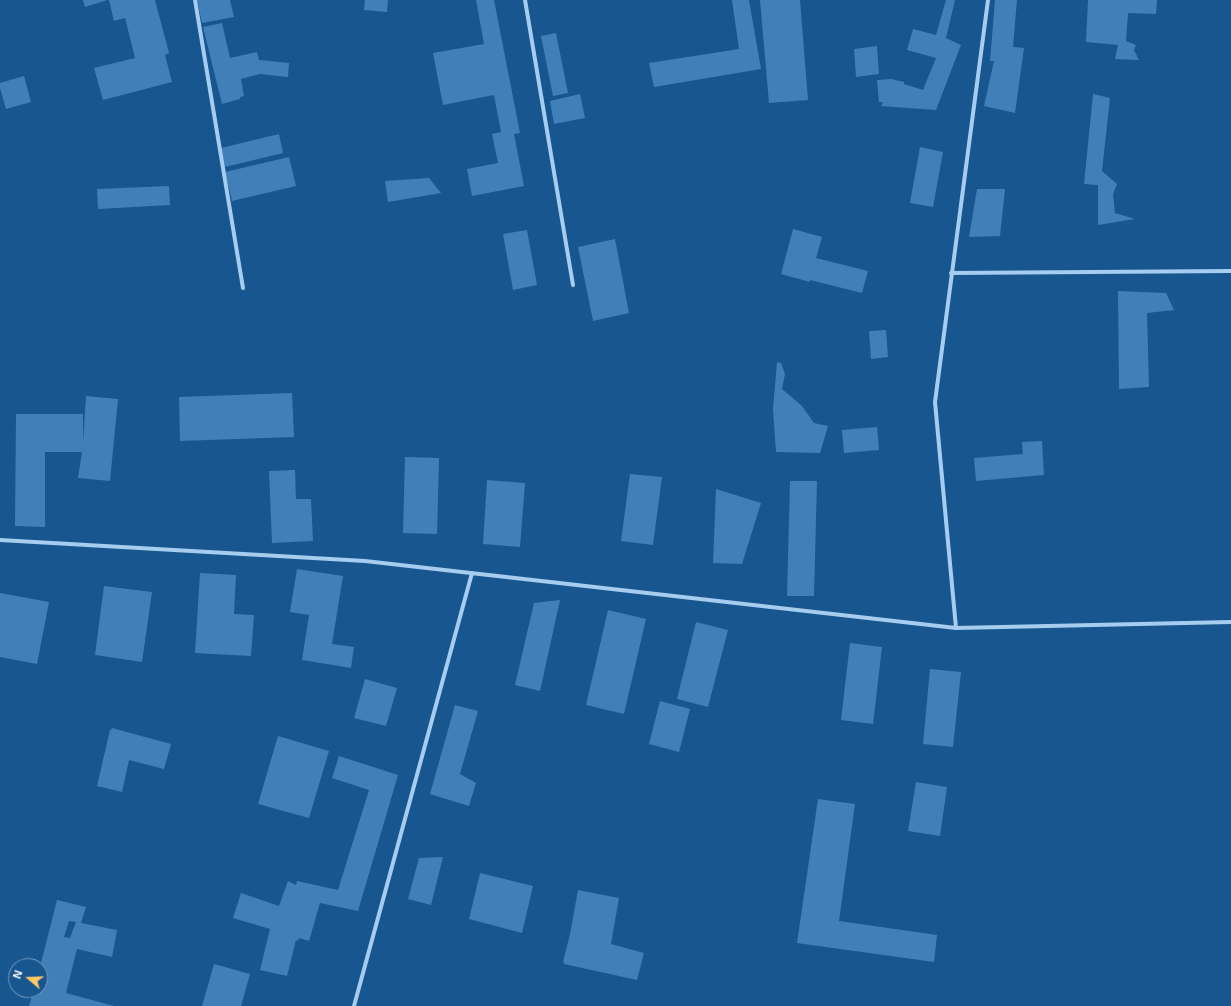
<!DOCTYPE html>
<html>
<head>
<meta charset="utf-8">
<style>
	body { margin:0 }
	#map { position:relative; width:1231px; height:1006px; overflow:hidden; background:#185690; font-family:Helvetica,sans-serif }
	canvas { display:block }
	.north { position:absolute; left:8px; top:958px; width:40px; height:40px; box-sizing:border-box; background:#185690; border:1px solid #749abc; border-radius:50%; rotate:289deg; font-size:11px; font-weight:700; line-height:16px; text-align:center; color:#fff }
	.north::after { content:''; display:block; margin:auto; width:14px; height:18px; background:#ffc664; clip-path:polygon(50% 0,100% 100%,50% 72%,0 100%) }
</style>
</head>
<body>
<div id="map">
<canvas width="1231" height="1006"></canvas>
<div class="north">N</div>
</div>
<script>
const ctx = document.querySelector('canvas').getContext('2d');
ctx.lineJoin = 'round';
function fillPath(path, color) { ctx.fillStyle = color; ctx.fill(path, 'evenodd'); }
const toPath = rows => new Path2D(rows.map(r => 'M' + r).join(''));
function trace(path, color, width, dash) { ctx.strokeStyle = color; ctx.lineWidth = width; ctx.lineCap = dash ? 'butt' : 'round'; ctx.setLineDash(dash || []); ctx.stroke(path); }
fillPath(toPath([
	[83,0,107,0,85,7],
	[109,0,155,0,169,53,165,55,172,82,103,100,94,68,135,58,125,18,114,21],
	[197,0,230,0,234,17,202,23],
	[365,0,388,0,387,12,364,10],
	[476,0,494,0,520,133,514,134,524,186,472,196,467,169,498,163,492,134,501,132,494,95,443,105,433,53,484,44],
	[732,0,749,0,761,69,654,87,649,63,739,49],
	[760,0,800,0,808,100,769,103],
	[946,0,955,0,946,38,961,45,936,110,881,106,883,102,879,102,877,80,891,79,904,82,904,84,923,90,936,58,907,50,913,29,936,35],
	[995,0,1017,0,1013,47,1024,48,1015,113,984,106,994,61,990,61],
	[1088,0,1157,0,1156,14,1128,13,1126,41,1136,45,1134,50,1139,60,1115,59,1118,45,1086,42],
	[222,23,230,58,257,52,259,60,289,63,288,77,260,74,241,79,244,96,240,97,240,99,222,104,203,27],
	[556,33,568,93,553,96,541,36],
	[877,46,879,74,856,77,854,49],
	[24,76,31,102,6,109,0,88,0,83],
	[580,94,585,118,554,124,550,101],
	[1093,94,1110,98,1102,171,1117,184,1113,194,1115,213,1135,219,1098,225,1098,185,1084,184],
	[279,134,283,153,225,167,221,148],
	[920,147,943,152,933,207,910,203],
	[289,157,296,186,232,201,225,172],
	[429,178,441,193,388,202,385,181],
	[169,186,170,205,98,209,97,189],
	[977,189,1005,189,1000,236,969,237],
	[793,229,822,237,816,258,868,271,862,293,810,280,810,282,781,274],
	[527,230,537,285,513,290,503,234],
	[615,239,629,313,593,321,578,247],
	[1118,291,1166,293,1174,310,1147,313,1149,387,1119,389],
	[886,330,888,357,871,359,869,331],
	[777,362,781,363,785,374,782,389,802,406,814,423,828,426,820,453,776,452,773,409],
	[292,393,294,437,180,441,179,397],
	[86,396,118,399,110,481,78,478,82,452,45,452,45,527,15,526,16,414,83,414,83,443],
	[877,427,879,450,844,453,842,430],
	[1042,441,1044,475,976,481,974,458,1023,454,1022,442],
	[405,457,439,458,437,534,403,533],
	[295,470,296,499,311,499,313,541,272,543,269,471],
	[630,474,662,477,653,545,621,541],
	[487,480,525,483,520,547,483,544],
	[790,481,817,481,814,596,787,596],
	[716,489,761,503,742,564,713,563],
	[297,569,343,576,332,644,354,647,351,668,302,660,309,615,290,612],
	[200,573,236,575,234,614,254,615,251,656,195,653],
	[104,586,152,592,142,662,95,655],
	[0,593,49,602,37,664,0,657],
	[560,600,540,691,515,685,534,603],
	[608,610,646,619,624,714,586,705],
	[696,622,728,630,708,707,677,699],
	[850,643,882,647,873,724,841,720],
	[930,669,961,672,953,747,923,744],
	[365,679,397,688,386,726,354,718],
	[660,701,690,709,679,752,649,744],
	[455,705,478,711,460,774,476,783,469,806,430,794],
	[112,728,171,744,164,769,129,760,122,792,97,786,110,730,111,730],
	[278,736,329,751,309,818,258,804],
	[339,756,398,775,358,911,320,903,309,941,299,938,298,941,296,940,287,976,260,970,270,929,233,918,241,893,279,906,288,881,296,885,297,881,338,890,369,790,332,778],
	[916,782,947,787,940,836,908,831],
	[818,799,855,804,839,921,937,935,934,962,797,943],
	[443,857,431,905,408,899,419,858],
	[480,873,533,886,522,933,469,919],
	[578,890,619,898,611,944,644,953,637,980,564,964,564,962,563,962,570,934],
	[57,900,86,907,81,923,117,930,112,957,77,949,66,993,114,1006,29,1006,34,990,40,990,40,967],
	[69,921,76,922,70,938,64,937],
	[214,964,250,974,241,1006,202,1006]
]), '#417fb9');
trace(toPath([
	[195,0,243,288],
	[525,0,573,285],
	[951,273,1231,271],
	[0,540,365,561,956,628,1231,622],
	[956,628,935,402,988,0],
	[354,1006,472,573]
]), '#a6cdef', 4);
</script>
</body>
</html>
